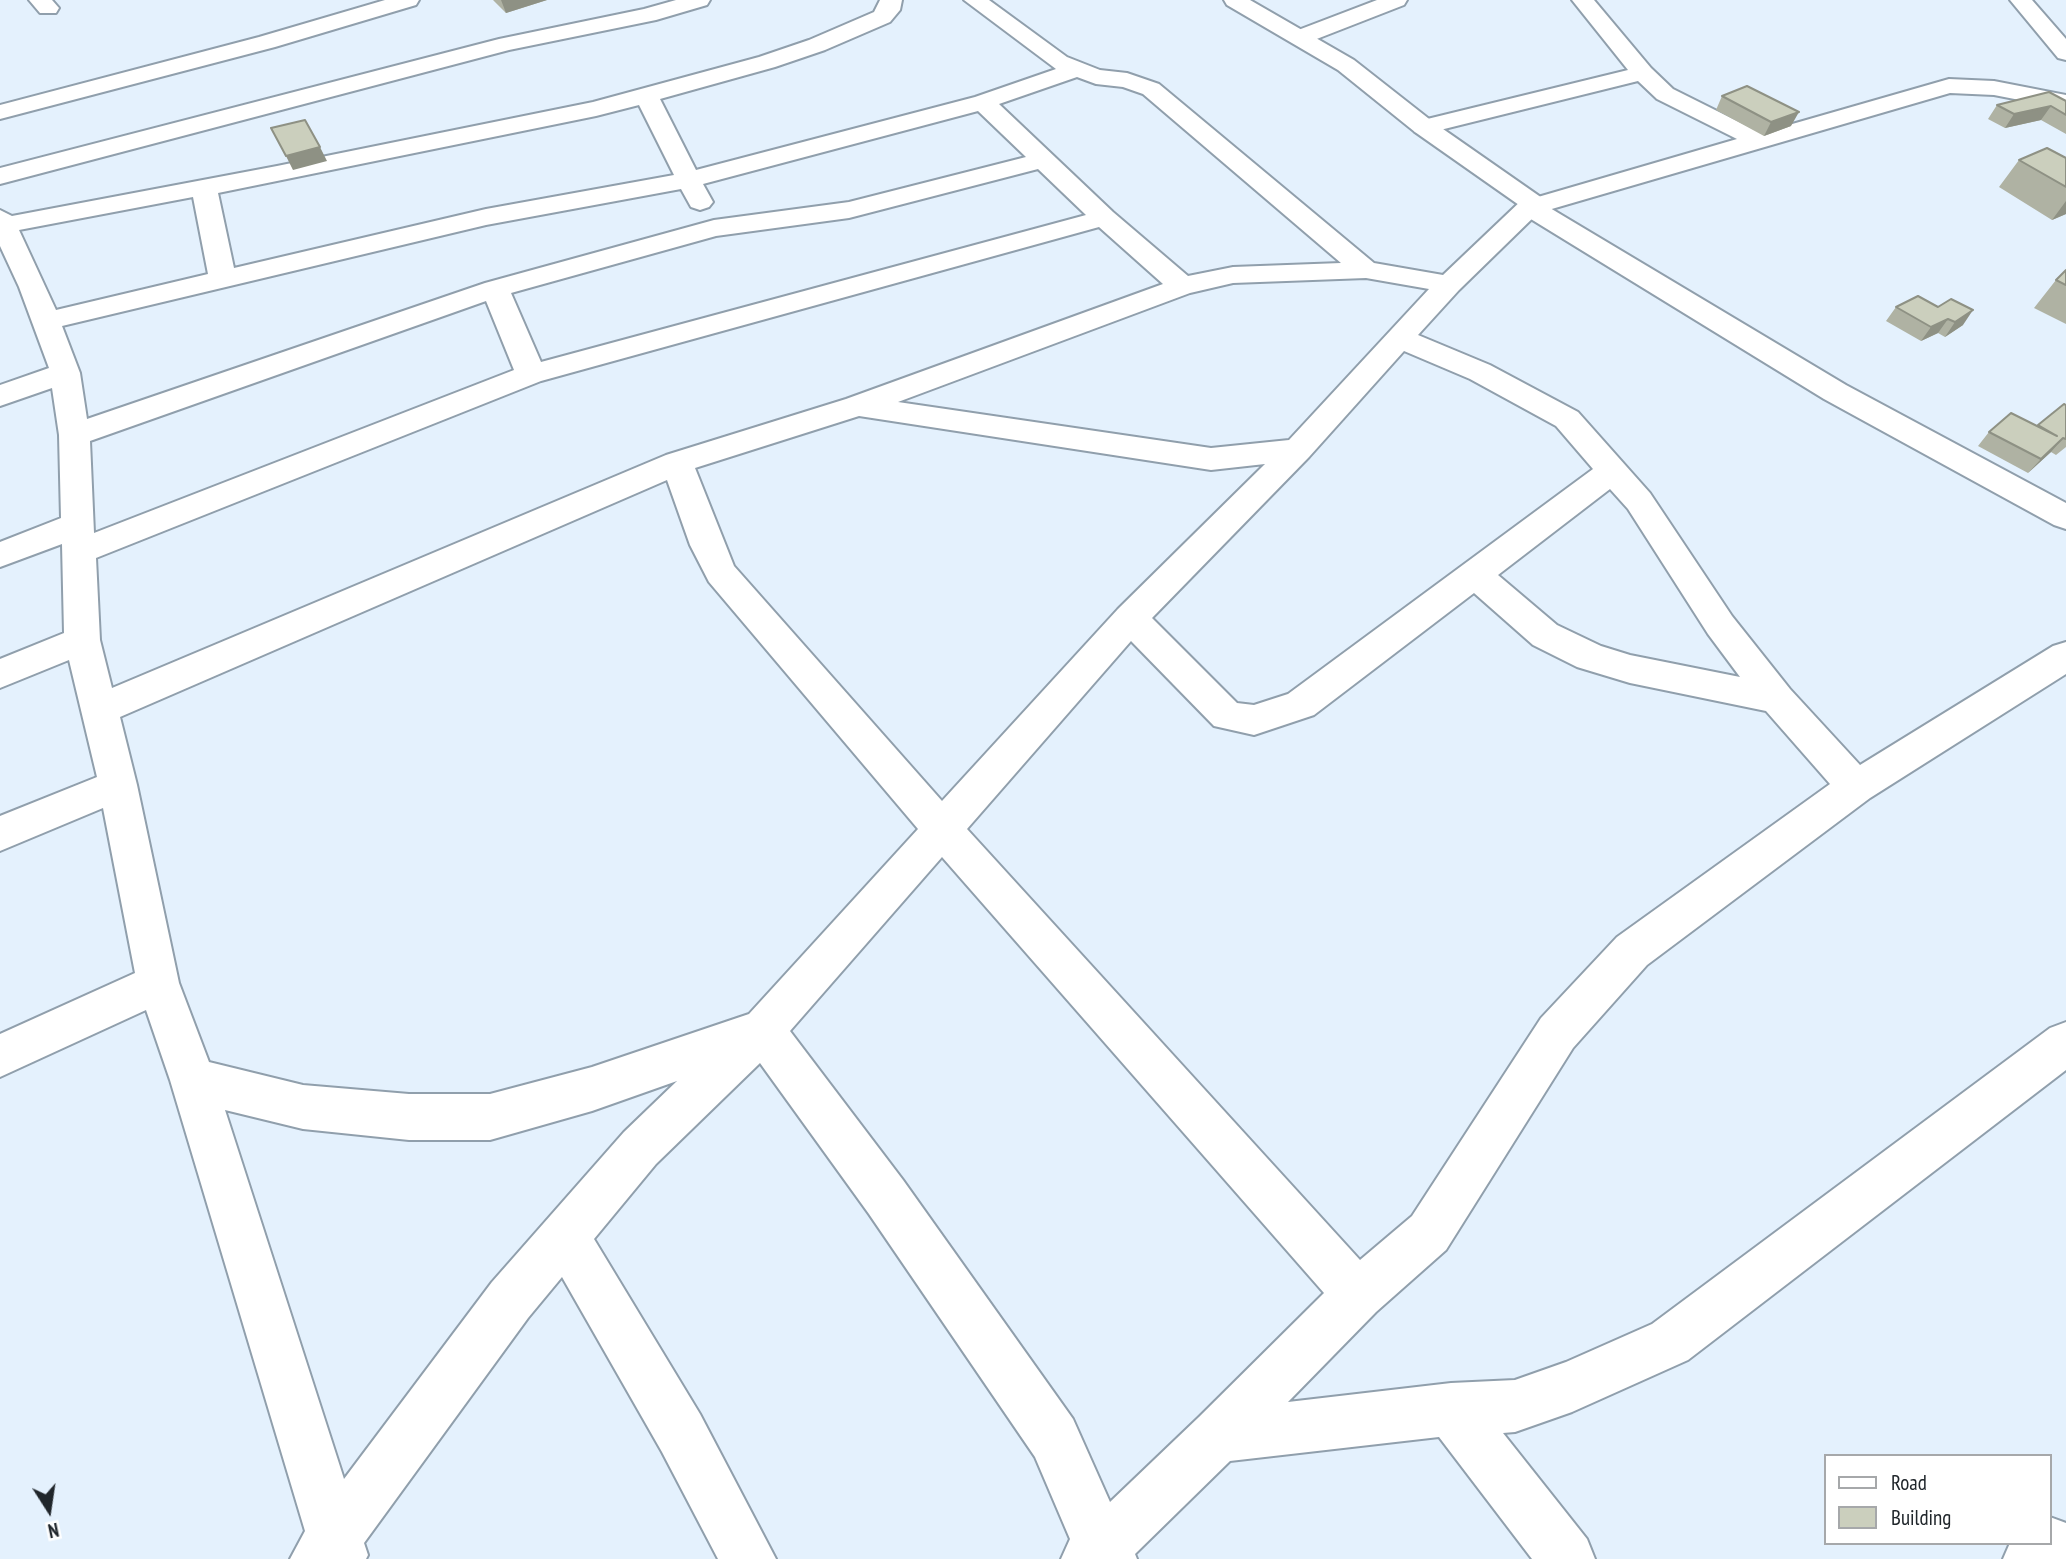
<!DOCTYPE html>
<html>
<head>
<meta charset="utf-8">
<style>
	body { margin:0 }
	#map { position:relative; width:2066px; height:1559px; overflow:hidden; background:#e4f1fd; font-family:"PT Sans Narrow",sans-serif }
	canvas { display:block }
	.legend { position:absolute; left:1824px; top:1454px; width:228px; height:91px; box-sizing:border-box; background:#fff; border:2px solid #a6a8aa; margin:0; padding:9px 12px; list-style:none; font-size:21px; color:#20262b }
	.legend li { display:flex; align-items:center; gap:14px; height:35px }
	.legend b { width:35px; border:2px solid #a6a8aa }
	.north { position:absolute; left:14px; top:1475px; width:70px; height:70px; -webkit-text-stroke:5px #fff; paint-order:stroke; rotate:168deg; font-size:19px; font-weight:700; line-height:28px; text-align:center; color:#20262b }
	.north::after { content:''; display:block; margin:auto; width:24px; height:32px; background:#20262b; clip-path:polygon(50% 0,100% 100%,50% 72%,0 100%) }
</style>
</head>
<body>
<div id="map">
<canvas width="2066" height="1559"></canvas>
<ul class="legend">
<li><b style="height:9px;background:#fff"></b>Road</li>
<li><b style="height:19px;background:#cbcfbd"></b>Building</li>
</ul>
<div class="north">N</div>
</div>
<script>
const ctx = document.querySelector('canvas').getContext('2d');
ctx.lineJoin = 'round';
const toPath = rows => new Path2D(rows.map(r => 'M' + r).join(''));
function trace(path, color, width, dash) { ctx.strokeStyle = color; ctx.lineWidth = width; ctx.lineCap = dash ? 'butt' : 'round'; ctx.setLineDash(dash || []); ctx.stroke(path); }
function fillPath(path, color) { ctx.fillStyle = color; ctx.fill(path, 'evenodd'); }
const minor = toPath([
	[29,0,52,0,59,8,56,13,40,13,29,0],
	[385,0,419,0,416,5,275,47,0,119,0,105,259,37,385,0],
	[676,0,710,0,707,5,656,20,509,50,0,184,0,168,499,39,644,9,676,0],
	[880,0,902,0,900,10,890,22,825,50,775,67,660,99,696,170,975,97,1056,69,964,0,989,0,1067,57,1100,70,1127,73,1159,84,1374,263,1443,275,1524,198,1538,197,1737,139,1657,99,1638,81,1424,134,1415,132,1412,127,1415,122,1628,70,1572,0,1594,0,1651,68,1673,89,1761,133,1949,79,1994,81,2066,95,2066,109,1994,95,1950,93,1538,213,1459,290,1418,335,1490,365,1578,412,1650,493,1732,616,1790,689,1860,765,2053,646,2066,642,2066,674,1870,798,1647,965,1573,1048,1446,1250,1376,1312,1288,1402,1451,1383,1515,1380,1566,1362,1652,1324,2050,1028,2066,1022,2066,1070,1688,1360,1572,1412,1515,1432,1503,1433,1587,1539,1595,1559,1532,1559,1439,1437,1230,1461,1135,1554,1137,1559,1061,1559,1070,1539,1035,1457,869,1214,760,1063,656,1164,594,1239,700,1414,776,1559,718,1559,662,1452,562,1277,528,1318,364,1543,368,1555,366,1559,290,1559,305,1531,170,1080,146,1010,0,1077,0,1034,135,973,103,808,0,851,0,816,97,777,69,660,0,688,0,659,64,633,62,544,0,567,0,542,61,518,59,435,52,388,0,406,0,385,49,368,19,287,0,246,0,210,12,216,277,166,593,102,759,57,809,40,874,12,880,0],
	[1077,77,1096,84,1123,87,1143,94,1341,263,1233,267,1188,276,1113,212,999,104,1077,77],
	[639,105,674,175,486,209,234,268,218,193,596,116,639,105],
	[978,111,1026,157,849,202,714,220,485,283,87,419,80,373,62,326,486,225,681,189,691,207,700,210,709,207,713,202,703,184,978,111],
	[1038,169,1086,215,541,362,511,293,716,236,849,218,1038,169],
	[193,197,208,274,56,310,19,230,193,197],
	[1099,227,1163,284,846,399,666,455,112,688,100,640,96,558,541,381,1099,227],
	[1366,278,1429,289,1289,440,1211,448,898,402,1190,293,1233,283,1366,278],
	[486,301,514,370,94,533,90,441,486,301],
	[1404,351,1470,379,1556,426,1593,469,1288,694,1254,705,1237,703,1152,618,1309,457,1404,351],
	[859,416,1211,470,1265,464,1118,609,942,801,734,566,695,468,859,416],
	[667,480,690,545,709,582,918,829,749,1014,592,1067,490,1094,409,1094,303,1085,209,1062,179,983,137,785,120,717,667,480],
	[1610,489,1628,509,1708,634,1740,677,1630,655,1601,646,1557,625,1498,575,1610,489],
	[1474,593,1533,645,1577,667,1630,683,1766,711,1830,784,1617,937,1541,1018,1412,1216,1360,1260,967,829,1131,641,1214,726,1254,735,1314,715,1474,593],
	[942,857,1324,1293,1199,1417,1110,1502,1073,1419,903,1180,790,1031,942,857],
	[677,1081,624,1132,492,1282,344,1479,225,1110,303,1129,409,1140,490,1140,592,1111,677,1081],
	[1377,0,1407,0,1404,5,1309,42,1293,42,1290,37,1293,32,1377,0],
	[2010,0,2032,0,2066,39,2066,60,2058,58,2010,0],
	[2050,1517,2066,1523,2066,1559,2003,1559,2010,1543,2050,1543,2050,1517]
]);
const tertiary = toPath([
	[1224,0,1250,0,1354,60,1433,122,1542,198,1545,205,1846,385,2066,503,2066,529,2054,525,1824,399,1521,213,1517,207,1519,205,1415,132,1338,70,1227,5,1224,0]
]);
trace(minor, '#909fac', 4);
trace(tertiary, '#909fac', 4);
fillPath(minor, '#fff');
fillPath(tertiary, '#fff');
fillPath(toPath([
	[493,0,547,0,506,13],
	[1722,96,1791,126,1764,136,1716,110],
	[2066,101,2066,134,2041,120,2005,128,1988,119,1997,105],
	[2066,158,2066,214,2052,220,1999,187,2019,160],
	[2066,270,2066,324,2034,308,2056,280],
	[1896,307,1938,307,1963,325,1945,337,1938,333,1921,341,1886,321],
	[2064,404,2066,405,2066,447,2056,455,2051,452,2028,473,1978,446,1989,432,2037,426]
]), '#afb2a3');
fillPath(toPath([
	[501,0,547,0,506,13],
	[2051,106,2041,120,2005,128,2014,114],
	[1799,112,1791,126,1764,136,1771,122],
	[320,147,327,161,293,170,286,156],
	[2066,201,2066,214,2052,220],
	[1973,310,1963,325,1945,337,1955,322],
	[1948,319,1938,333,1921,341,1931,327],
	[2063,438,2051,452,2028,473,2041,459]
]), '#8e9184');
const building = toPath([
	[1747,86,1799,112,1771,122,1722,96,1747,86],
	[2049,92,2066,101,2066,115,2051,106,2014,114,1997,105,2049,92],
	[305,120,320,147,286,156,271,128,305,120],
	[2047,148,2066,158,2066,187,2019,160,2047,148],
	[2066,270,2066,285,2056,280,2066,270],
	[1918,296,1938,307,1951,299,1973,310,1955,322,1948,319,1931,327,1896,307,1918,296],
	[2064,404,2066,405,2066,439,2063,438,2041,459,1989,432,2011,413,2057,436,2038,425,2064,404]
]);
fillPath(building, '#cbcfbd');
trace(building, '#8e9184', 2);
</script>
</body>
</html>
